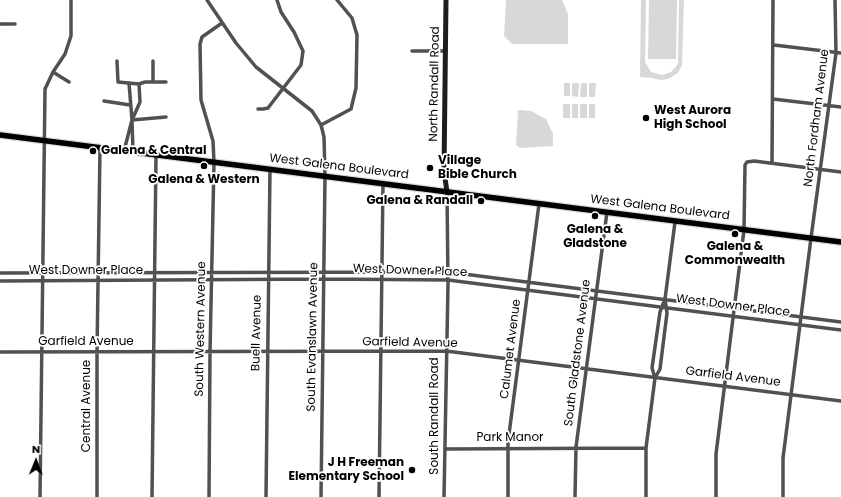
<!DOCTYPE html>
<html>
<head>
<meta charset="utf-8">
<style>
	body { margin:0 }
	#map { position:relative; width:841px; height:497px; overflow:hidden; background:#fff; font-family:Poppins,sans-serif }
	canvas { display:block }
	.north { position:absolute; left:16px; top:441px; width:40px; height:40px; -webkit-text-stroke:3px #fff; paint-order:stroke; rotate:1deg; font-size:11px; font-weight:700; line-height:16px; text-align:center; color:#000 }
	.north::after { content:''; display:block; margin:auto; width:14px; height:18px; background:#000; clip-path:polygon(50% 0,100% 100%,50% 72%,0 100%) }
</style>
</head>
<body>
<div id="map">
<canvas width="841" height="497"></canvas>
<div class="north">N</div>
</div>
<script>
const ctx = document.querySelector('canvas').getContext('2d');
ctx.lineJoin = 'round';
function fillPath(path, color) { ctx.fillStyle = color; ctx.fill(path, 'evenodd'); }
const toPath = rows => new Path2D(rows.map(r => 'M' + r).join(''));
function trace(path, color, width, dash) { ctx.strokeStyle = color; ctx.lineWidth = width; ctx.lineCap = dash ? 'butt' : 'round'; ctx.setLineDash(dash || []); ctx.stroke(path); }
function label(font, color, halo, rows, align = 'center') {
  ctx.font = font + ' Poppins,sans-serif'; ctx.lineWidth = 3.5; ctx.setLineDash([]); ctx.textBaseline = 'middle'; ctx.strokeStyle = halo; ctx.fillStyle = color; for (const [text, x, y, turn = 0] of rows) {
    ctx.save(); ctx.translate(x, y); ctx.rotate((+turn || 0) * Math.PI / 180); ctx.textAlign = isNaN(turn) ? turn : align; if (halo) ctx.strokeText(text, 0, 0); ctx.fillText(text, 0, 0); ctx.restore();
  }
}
fillPath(toPath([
	[506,0,562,0,566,9,568,15,568,43,567,44,512,44,504,36],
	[641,0,646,0,645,62,651,72,662,75,671,72,678,64,679,0,684,0,682,65,678,73,668,79,661,80,652,78,640,77],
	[649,0,677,0,676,59,648,59],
	[564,83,570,83,570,96,564,96],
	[572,83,579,83,578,97,572,96],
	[581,83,587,83,587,97,580,97],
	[589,83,596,83,595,97,589,97],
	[563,104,570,104,570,118,563,118],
	[572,104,578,104,578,118,572,118],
	[580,104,587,104,587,118,580,118],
	[589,104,595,104,595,118,589,118],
	[518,110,531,111,546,119,553,134,553,146,520,148,516,145]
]), '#d8d8d8');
const primary = toPath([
	[0,135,841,242]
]);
trace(primary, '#dbdbdb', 8);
trace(toPath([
	[207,0,236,43,256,67,312,111,321,125,324,137,325,176,321,497],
	[0,24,15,24],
	[774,45,841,53],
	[412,51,446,51],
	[117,61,118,82,139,84,145,82,166,82],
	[53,72,69,82],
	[153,82,153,61],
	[129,83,132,120,133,152],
	[773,99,841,107],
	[104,101,130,105],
	[258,109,263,109,268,108,301,65,303,51,294,32,281,12,277,0],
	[132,120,166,117],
	[321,125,351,109,356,88,357,35,352,18,337,0],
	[124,151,132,120,140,102,139,84],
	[772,163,773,0],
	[0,273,448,272,841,322],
	[0,281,324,279,448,280,841,330],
	[0,352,446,351,841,401],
	[655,378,660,369,667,313,665,299,675,222],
	[445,449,646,448],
	[40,497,45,89,53,72,65,54,71,36,71,0],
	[97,497,97,352,100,148],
	[152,497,156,155],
	[209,497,210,352,214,162,213,141,201,100,200,44,202,37,222,23],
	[266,497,270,169],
	[379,497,383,184],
	[444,497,448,284,447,192],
	[508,497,508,442,539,204],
	[575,497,576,447,607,212],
	[646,497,646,448,655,378,652,368,660,312,665,299],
	[716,497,716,454,744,230,745,165,747,162,754,161,841,172],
	[783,497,783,458,811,238,836,53,835,0]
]), '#515151', 3.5);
trace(toPath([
	[446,0,444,171,447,192]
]), '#1e1e1e', 5);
trace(primary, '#000', 5.5);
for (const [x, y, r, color] of [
	[646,118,4,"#000"],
	[93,151,4,"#000"],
	[204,166,4,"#000"],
	[430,168,4,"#000"],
	[481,201,4,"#000"],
	[595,216,4,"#000"],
	[735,234,4,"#000"],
	[412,470,4,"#000"]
]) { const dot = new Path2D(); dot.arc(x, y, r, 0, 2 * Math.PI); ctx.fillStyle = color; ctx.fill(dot); trace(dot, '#fff', 1.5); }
label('12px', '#000', '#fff', [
	["North Randall Road",435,84,-89],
	["North Fordham Avenue",817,118,-83],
	["West Galena Boulevard",339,167,7],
	["West Galena Boulevard",660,208,7],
	["West Downer Place",86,271],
	["West Downer Place",410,271,2],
	["West Downer Place",733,306,7],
	["South Western Avenue",201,329,-89],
	["Buell Avenue",257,333,-89],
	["South Evanslawn Avenue",313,337,-89],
	["Garfield Avenue",86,342],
	["Garfield Avenue",410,343,1],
	["Calumet Avenue",511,349,-83],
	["South Gladstone Avenue",578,353,-83],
	["Garfield Avenue",733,377,7],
	["Central Avenue",87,406,-90],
	["South Randall Road",435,416,-90],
	["Park Manor",510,438]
]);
label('bold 12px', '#000', '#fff', [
	["West Aurora",654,111],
	["High School",654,125],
	["Galena & Central",101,151],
	["Village",438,161],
	["Bible Church",438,175],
	["Galena & Western",204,180,"center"],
	["Galena & Randall",473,201,"right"],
	["Galena &",595,230,"center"],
	["Gladstone",595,244,"center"],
	["Galena &",735,247,"center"],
	["Commonwealth",735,261,"center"],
	["J H Freeman",404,463,"right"],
	["Elementary School",404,477,"right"]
], 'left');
</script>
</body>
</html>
